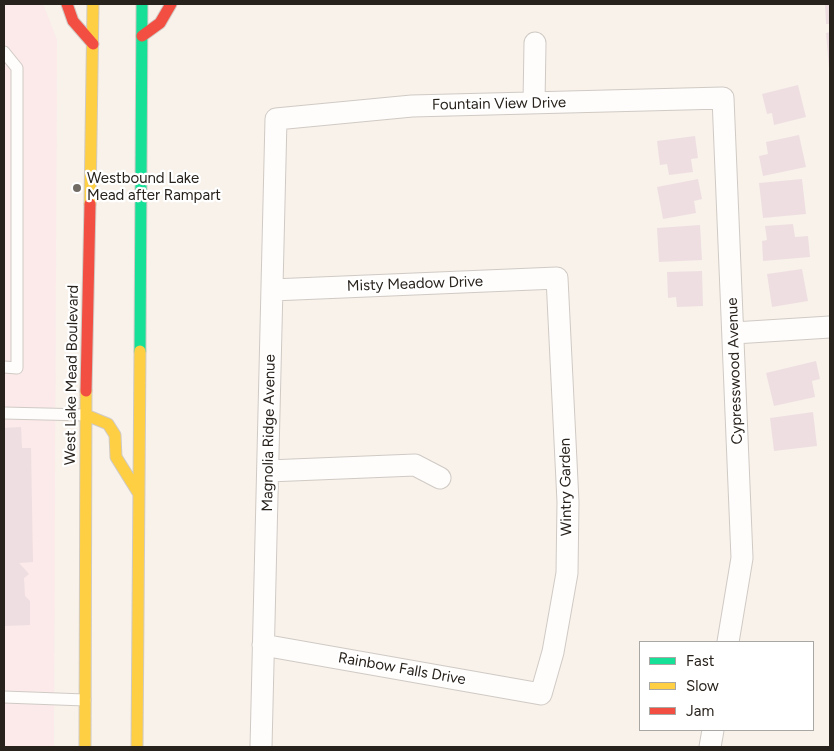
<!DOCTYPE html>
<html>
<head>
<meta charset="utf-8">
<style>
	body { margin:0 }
	#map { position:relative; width:834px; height:751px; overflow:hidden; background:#f8f2eb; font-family:Figtree,sans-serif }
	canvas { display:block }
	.frame { position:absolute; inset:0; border:5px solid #28221c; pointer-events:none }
	.legend { position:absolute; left:639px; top:641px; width:175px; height:90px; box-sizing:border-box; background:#fff; border:1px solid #a9a7a4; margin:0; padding:6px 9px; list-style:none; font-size:15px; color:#28221c }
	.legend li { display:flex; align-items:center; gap:10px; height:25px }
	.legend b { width:25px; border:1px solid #a9a7a4 }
</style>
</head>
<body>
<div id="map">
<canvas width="834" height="751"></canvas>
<div class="frame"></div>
<ul class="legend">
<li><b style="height:6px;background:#16e098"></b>Fast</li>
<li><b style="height:6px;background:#ffcf43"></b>Slow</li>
<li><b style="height:6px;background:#f24e42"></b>Jam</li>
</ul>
</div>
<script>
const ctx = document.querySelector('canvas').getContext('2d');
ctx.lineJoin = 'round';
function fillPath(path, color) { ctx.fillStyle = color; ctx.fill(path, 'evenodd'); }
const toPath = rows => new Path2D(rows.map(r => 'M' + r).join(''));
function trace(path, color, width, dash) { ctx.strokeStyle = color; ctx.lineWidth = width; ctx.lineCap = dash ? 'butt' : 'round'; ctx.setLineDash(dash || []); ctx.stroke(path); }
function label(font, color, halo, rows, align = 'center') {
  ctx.font = font + ' Figtree,sans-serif'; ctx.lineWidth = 4.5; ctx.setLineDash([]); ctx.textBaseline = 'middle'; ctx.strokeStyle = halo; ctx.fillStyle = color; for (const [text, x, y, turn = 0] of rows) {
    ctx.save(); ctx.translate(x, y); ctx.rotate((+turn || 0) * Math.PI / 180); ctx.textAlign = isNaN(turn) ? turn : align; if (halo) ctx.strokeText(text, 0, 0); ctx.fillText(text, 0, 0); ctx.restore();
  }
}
fillPath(toPath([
	[4,4,41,4,44,6,57,40,54,747,4,747]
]), '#fbeae9');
fillPath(toPath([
	[825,4,830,4,830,24,826,24],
	[830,32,830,68,829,68,826,33],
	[798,85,806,117,774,125,772,113,767,114,762,94],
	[799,135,806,167,763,176,759,156,768,154,766,142],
	[695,136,698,158,691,159,693,172,669,175,667,164,660,165,657,141],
	[698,179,702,199,694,201,696,213,663,219,657,187],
	[802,179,806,214,763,218,759,183],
	[793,224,795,237,808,236,810,257,763,261,762,241,767,240,765,226],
	[700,225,702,260,659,262,657,228],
	[802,269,808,301,772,307,767,274],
	[702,271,703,306,677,307,676,297,668,298,667,272],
	[816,361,820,379,812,381,815,397,774,406,766,373],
	[813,412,817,446,774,451,770,418],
	[21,427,22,448,31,448,33,562,19,563,29,574,24,578,25,596,30,601,30,625,4,626,4,428]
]), '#efdee1');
const lane = toPath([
	[4,52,17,68,17,368,4,367],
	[4,413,86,415],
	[4,697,85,700]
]);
const street = toPath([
	[534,103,535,43],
	[734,333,830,327],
	[268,471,415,465,440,478],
	[263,645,541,694,553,652,567,573,568,502,557,278,272,290],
	[261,747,276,119,412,106,723,98,742,558,728,642],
	[710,747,713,730]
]);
const fast = toPath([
	[140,351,142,4]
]);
const slow = toPath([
	[90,204,93,4],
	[86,415,108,424,115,435,116,457,139,494],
	[85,747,86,391],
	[137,747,140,351]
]);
const jam = toPath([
	[67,4,73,21,93,44],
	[142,36,160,23,171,4],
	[86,391,90,204]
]);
trace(lane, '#d0cac4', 13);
trace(street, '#d0cac4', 23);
trace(fast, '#d0cac4', 13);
trace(slow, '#d0cac4', 13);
trace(jam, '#d0cac4', 13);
trace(lane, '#fefdfc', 11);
trace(street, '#fefdfc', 21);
trace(fast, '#16e098', 11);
trace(slow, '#ffcf43', 11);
trace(jam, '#f24e42', 11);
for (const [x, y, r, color] of [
	[77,188,5,"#716b64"]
]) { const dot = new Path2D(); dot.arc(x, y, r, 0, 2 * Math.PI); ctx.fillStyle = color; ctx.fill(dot); trace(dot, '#fff', 2); }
label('15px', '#28221c', '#fff', [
	["Fountain View Drive",499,104,-1],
	["Misty Meadow Drive",415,284,-2],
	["Cypresswood Avenue",735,371,-92],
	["West Lake Mead Boulevard",72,375,-89],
	["Magnolia Ridge Avenue",269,433,-89],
	["Wintry Garden",566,487,-91],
	["Rainbow Falls Drive",402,669,10]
]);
label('15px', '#28221c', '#fff', [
	["Westbound Lake",87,179],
	["Mead after Rampart",87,196]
], 'left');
</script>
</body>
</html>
